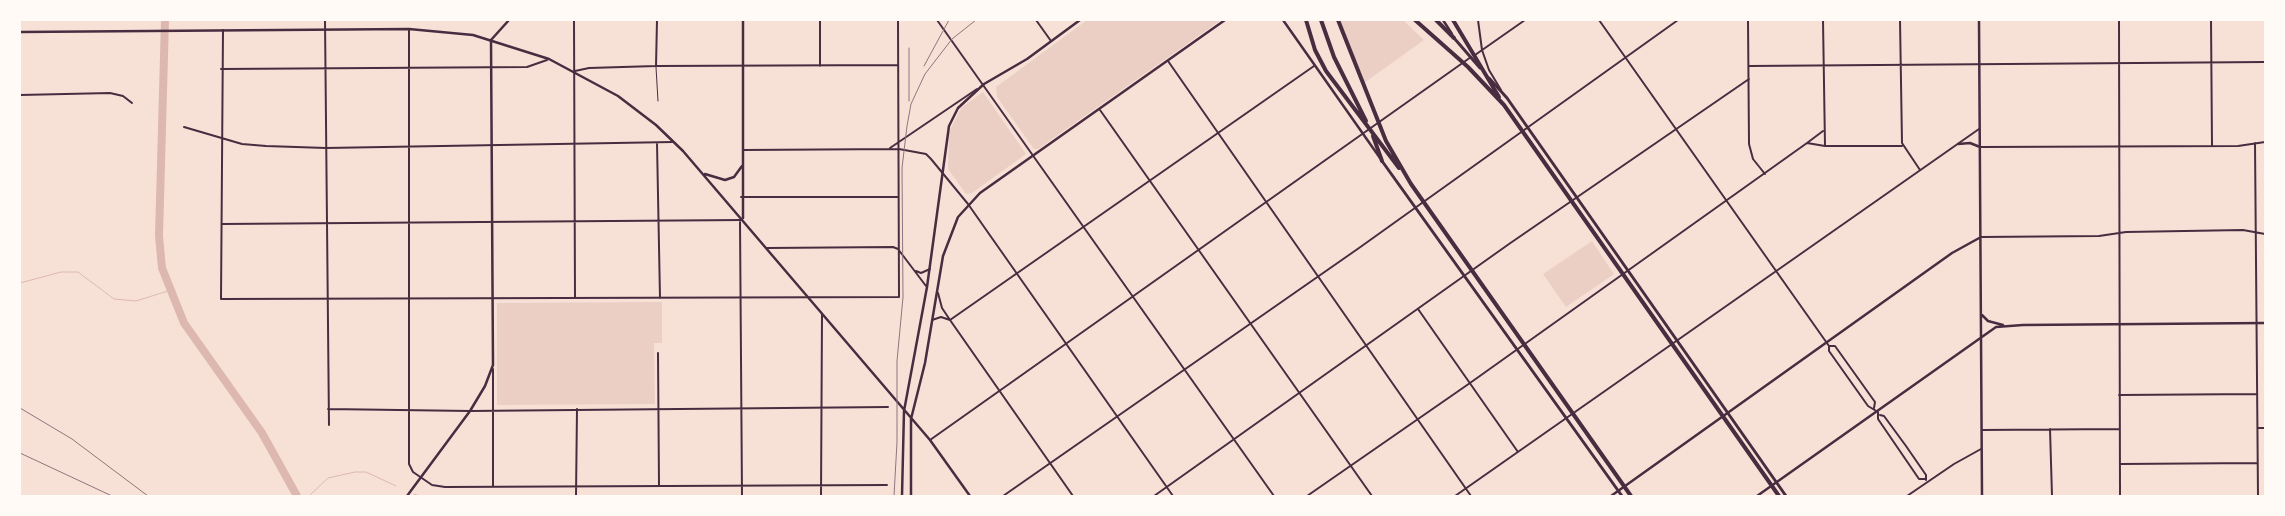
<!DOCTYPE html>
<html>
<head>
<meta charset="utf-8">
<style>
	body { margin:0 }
	#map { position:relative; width:2285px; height:516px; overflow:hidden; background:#f7e1d7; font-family:"Space Grotesk",sans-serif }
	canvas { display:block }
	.frame { position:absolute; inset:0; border:21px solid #fffaf5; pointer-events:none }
</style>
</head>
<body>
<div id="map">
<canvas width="2285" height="516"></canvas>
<div class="frame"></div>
</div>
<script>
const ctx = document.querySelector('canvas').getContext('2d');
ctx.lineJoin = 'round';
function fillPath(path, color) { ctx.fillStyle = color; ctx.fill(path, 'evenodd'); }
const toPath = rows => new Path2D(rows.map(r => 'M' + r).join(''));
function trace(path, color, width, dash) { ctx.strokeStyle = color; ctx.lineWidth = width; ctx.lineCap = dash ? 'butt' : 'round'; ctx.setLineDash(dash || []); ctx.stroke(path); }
fillPath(toPath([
	[1087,20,1221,20,1038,149,1034,149,997,97,996,87],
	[1340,20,1403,20,1424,40,1364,83],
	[983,92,1026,154,972,193,966,194,948,169,949,132,961,108],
	[1592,241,1614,274,1566,307,1543,274],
	[662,302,662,343,654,343,655,404,497,405,497,303]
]), '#ebcfc5');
trace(toPath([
	[20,283,61,272,78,272,114,299,136,301,171,290],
	[414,494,420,496],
	[309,496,328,478,355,472,366,472,396,486]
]), '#dcb8b0', 1);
trace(toPath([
	[165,20,159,236,162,268,184,323,262,433,297,496]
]), '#dcb8b0', 8);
trace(toPath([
	[656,67,658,101]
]), '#4a2c40', 1);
trace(toPath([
	[325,20,329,425],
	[574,20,575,298],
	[820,20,820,66],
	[937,20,1274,496],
	[1036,20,1051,41],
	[1478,20,1482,50,1489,70,1501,90],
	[1599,20,1829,346,1829,351,1868,406,1878,412,1878,419,1919,479,1926,479],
	[1748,20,1749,144,1753,159,1765,174],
	[1823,20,1825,146],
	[1900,20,1902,143,1920,170],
	[2119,20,2120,496],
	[2211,20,2212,146],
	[409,29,409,464,413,472,432,485,445,487,887,485],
	[223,30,221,299,899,297,898,20],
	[1475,55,1525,20],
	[1168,61,1471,496],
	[656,66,657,20],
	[1749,66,2265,62],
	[221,69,527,67,547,60],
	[575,71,589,68,656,66,898,65],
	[20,95,110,93,123,96,132,103],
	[1100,110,1372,496],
	[184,127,242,144,266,146,326,148,673,142],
	[657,143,660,298],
	[1807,143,1823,131],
	[2255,143,2258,496],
	[1980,147,2238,146,2265,142],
	[890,148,977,89],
	[743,150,899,149,926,154,931,159,968,204,1173,496],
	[741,197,898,197],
	[740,222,742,496],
	[222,224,742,220],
	[1981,237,2099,236,2126,232,2243,230,2265,234],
	[767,248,893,247,898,249,926,286],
	[916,271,921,273,930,269],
	[938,293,942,308,950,320,1073,496],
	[1418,309,1518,452],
	[932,320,941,317,950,320,1314,66],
	[1829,346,1835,346,1875,402,1874,408],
	[658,353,659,486],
	[493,369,493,487],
	[2119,395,2257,394],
	[328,409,470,411,888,407],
	[1880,415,1884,416,1906,446,1926,475,1926,480],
	[2258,428,2265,428],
	[2050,429,2052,496],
	[1982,430,2119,429],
	[930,440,1471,57],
	[2120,464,2257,463],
	[576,496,577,409],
	[821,496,822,314],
	[1003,496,1359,248,1678,20],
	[1154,496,1509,244,1749,79],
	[1307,496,1470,383,1807,143,1825,146,1902,146],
	[1455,496,1979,129],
	[1907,496,1954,464,1981,449]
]), '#4a2c40', 2);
trace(toPath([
	[1979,20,1982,496],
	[1958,144,1970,143,1980,147],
	[1982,315,1988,321,2003,325],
	[407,496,470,411,485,386,493,365,491,40],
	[1611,496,1952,253,1981,237],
	[1757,496,1996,327,2023,325,2265,323]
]), '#4a2c40', 2.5);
trace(toPath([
	[1283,20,1380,158],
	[1443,20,1452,34],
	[20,32,409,29,473,35,549,59,618,96,656,125,683,151,930,440,970,496],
	[491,40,509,20],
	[705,174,725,180,734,177,742,166],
	[743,218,743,20],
	[902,496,904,411,927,287,949,126,958,108,984,84,1027,59,1080,20],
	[911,496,911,419,925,363,943,256,958,217,980,193,1225,20]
]), '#4a2c40', 2.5);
trace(toPath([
	[1454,38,1480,68],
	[1489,78,1507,98,1786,496],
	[1382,161,1622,496]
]), '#4a2c40', 3);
trace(toPath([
	[1306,20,1315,50,1326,71,1399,168],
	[1321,20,1334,57,1366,121],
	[1338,20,1386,141,1411,184,1631,496],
	[1415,20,1468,67,1504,105,1779,496],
	[1436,20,1454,38],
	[1453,20,1499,97],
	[1373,136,1382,161]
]), '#4a2c40', 4);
trace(toPath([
	[909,48,909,101],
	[924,66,949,20],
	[20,408,72,439,148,496],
	[20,453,112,496],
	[894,496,897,442,897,361,903,297,902,168,907,126,911,104,925,74,952,39,976,20]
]), '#8f747c', 1);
</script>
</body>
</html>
